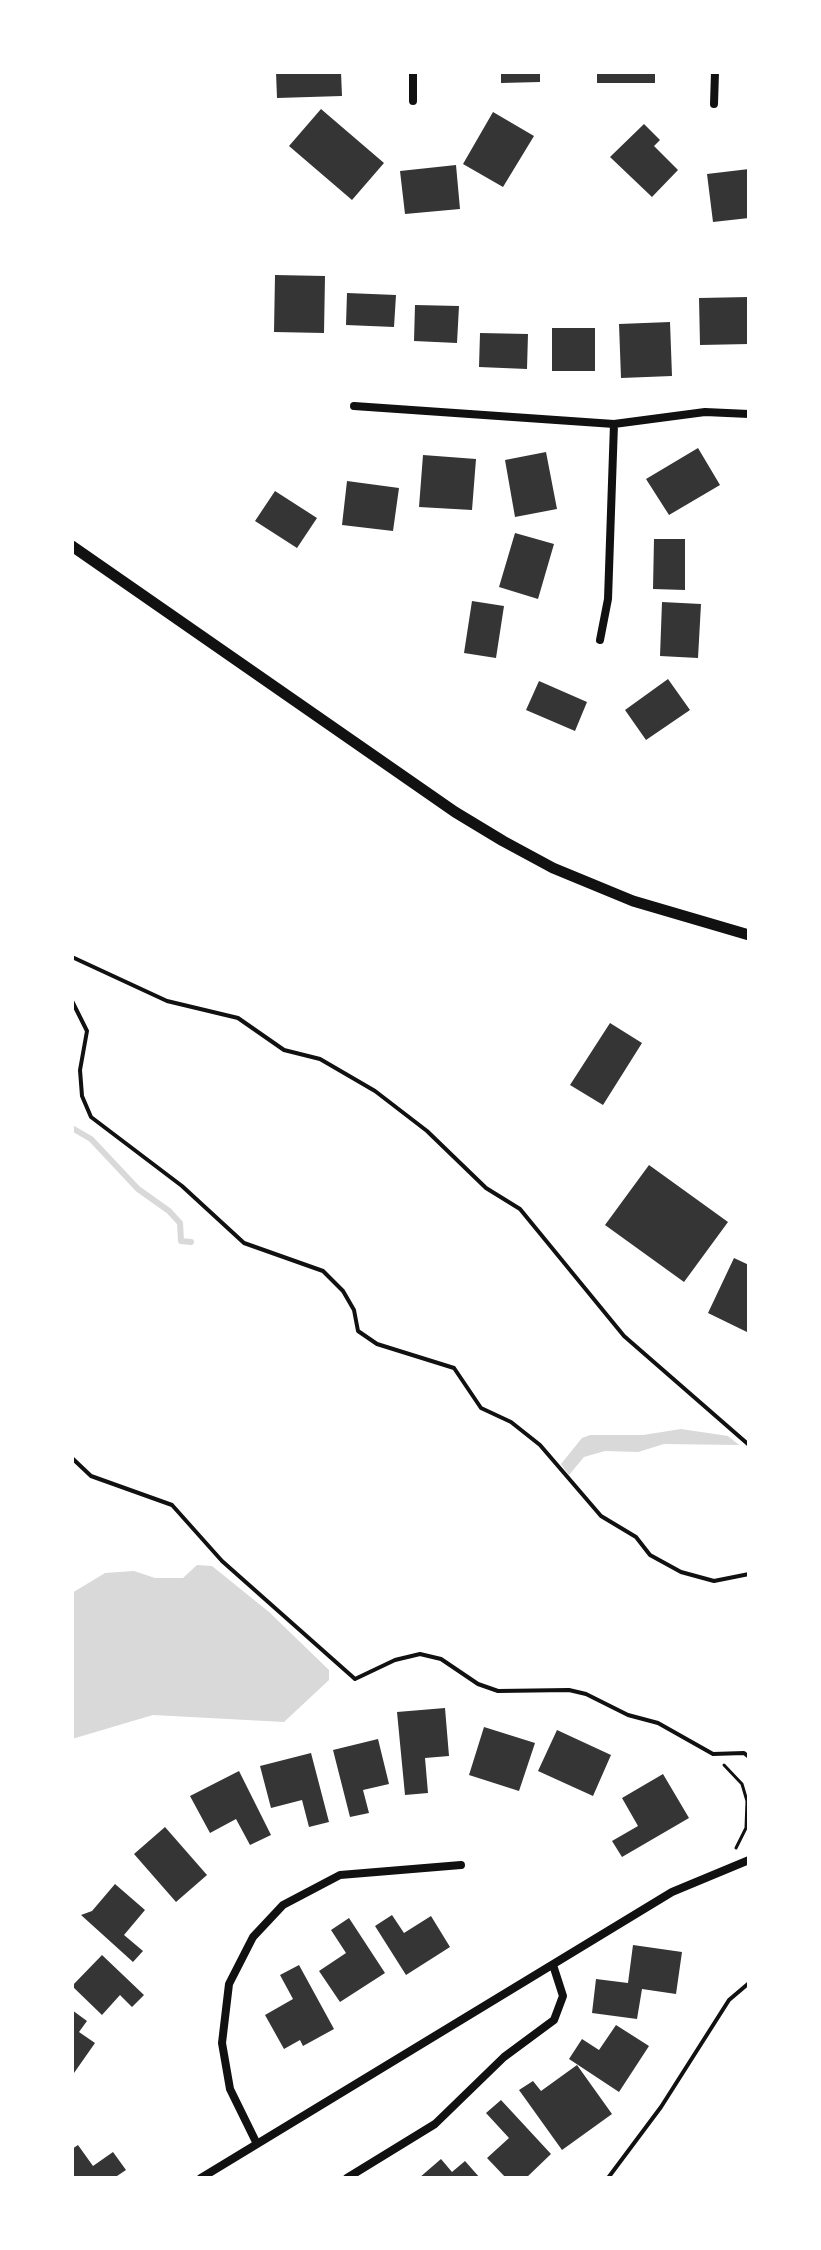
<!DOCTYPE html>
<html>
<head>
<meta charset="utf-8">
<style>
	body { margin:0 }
	#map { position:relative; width:821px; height:2250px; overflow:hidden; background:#fff; font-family:Cabin,sans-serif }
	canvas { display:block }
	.frame { position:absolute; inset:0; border:74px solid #fff; pointer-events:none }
</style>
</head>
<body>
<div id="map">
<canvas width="821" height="2250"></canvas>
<div class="frame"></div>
</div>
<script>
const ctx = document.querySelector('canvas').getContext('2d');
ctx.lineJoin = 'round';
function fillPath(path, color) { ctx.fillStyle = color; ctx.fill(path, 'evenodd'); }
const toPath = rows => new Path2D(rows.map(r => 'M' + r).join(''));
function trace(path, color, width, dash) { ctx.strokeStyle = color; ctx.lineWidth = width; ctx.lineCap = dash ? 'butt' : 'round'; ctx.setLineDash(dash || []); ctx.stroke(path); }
fillPath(toPath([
	[681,1429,728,1436,739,1445,664,1444,638,1452,605,1451,584,1457,569,1475,561,1464,582,1438,590,1435,643,1435],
	[197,1565,212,1566,269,1612,329,1670,329,1680,284,1722,153,1715,72,1739,72,1593,105,1573,134,1571,155,1578,183,1578]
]), '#d9d9d9');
trace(toPath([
	[72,1128,91,1139,138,1189,169,1211,180,1223,181,1241,191,1242]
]), '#d9d9d9', 6);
fillPath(toPath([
	[276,72,341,72,342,96,277,98],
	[501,72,540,72,540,82,501,83],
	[597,72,655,72,655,83,597,83],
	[321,109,384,163,352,200,289,146],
	[493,112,534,136,503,187,463,164],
	[644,124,660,140,654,146,678,170,652,197,610,157],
	[456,165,460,209,405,214,400,171],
	[749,169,749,218,713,222,707,174],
	[275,275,325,276,324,333,274,332],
	[347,293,396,295,394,327,346,325],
	[749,297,749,344,700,345,699,298],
	[415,305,459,306,457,343,414,341],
	[670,322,672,376,621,378,619,324],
	[552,328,595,328,595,371,552,371],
	[480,333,528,334,527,369,479,367],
	[698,448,720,485,669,515,646,479],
	[546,452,557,509,515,517,505,460],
	[423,455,476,459,472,510,419,507],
	[347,481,399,488,393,531,342,525],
	[275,491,317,518,297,548,255,521],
	[515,533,554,544,538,599,499,587],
	[654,539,685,539,685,590,653,589],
	[472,601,504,606,496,658,464,653],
	[662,602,701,604,698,658,660,656],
	[668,679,690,710,646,740,625,710],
	[539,681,587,702,575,731,526,710],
	[610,1023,642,1043,603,1105,570,1085],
	[649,1165,728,1222,684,1282,605,1225],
	[734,1258,749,1265,749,1333,708,1313],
	[445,1708,449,1756,425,1758,428,1793,405,1795,397,1712],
	[484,1727,535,1743,519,1791,469,1775],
	[557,1730,611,1755,593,1796,538,1771],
	[378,1739,389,1784,363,1790,369,1813,350,1817,333,1750],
	[311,1753,329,1822,309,1827,302,1800,271,1808,260,1766],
	[239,1771,271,1835,250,1845,236,1819,210,1833,190,1796],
	[663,1774,689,1818,622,1857,612,1841,638,1826,622,1798],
	[165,1827,207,1875,176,1902,134,1854],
	[115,1884,145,1910,124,1935,143,1951,133,1962,81,1915,92,1911],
	[392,1915,404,1933,431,1916,450,1947,406,1975,375,1926],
	[349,1918,385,1973,340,2002,319,1971,346,1953,331,1930],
	[633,1945,682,1952,676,1994,642,1989,637,2019,592,2013,596,1979,628,1983],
	[102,1955,144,1995,132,2007,120,1995,102,2015,72,1986],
	[299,1965,334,2029,303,2046,300,2040,284,2049,265,2015,293,1999,280,1975],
	[72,2010,87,2021,79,2032,95,2043,74,2073],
	[616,2025,649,2046,619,2092,569,2059,582,2039,599,2050],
	[577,2065,612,2114,562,2150,519,2090,533,2081,541,2091],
	[501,2100,551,2154,526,2178,506,2178,487,2158,509,2138,486,2113],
	[78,2145,93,2166,113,2152,126,2170,114,2178,72,2178,72,2149],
	[441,2159,452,2172,465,2161,480,2178,419,2178]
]), '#353535');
trace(toPath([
	[724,1765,742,1784,747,1801,746,1828,736,1848]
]), '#111', 3);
trace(toPath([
	[72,957,167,1001,238,1018,284,1050,320,1059,375,1091,427,1131,486,1188,520,1209,624,1336,749,1445],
	[72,1001,87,1031,80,1070,82,1096,91,1117,182,1186,244,1243,323,1271,343,1291,354,1310,358,1331,377,1344,454,1368,481,1408,511,1422,540,1445,601,1516,636,1537,650,1555,681,1572,714,1581,749,1574],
	[72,1458,91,1476,172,1505,222,1561,355,1679,395,1660,420,1654,441,1659,478,1684,498,1691,569,1690,586,1694,628,1715,658,1723,713,1754,744,1753,749,1757],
	[608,2178,661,2107,729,2000,749,1983]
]), '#111', 4);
trace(toPath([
	[413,101,413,72],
	[714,104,715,72],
	[354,406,614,424,705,412,749,414],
	[600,640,608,599,614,424],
	[257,2144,230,2089,222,2043,229,1984,253,1937,283,1905,340,1875,461,1865],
	[201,2178,672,1892,749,1860],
	[347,2178,435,2124,504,2057,554,2020,563,1996,553,1965]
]), '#111', 8);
trace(toPath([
	[72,546,455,812,503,841,553,868,633,901,749,935]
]), '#111', 11);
</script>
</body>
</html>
